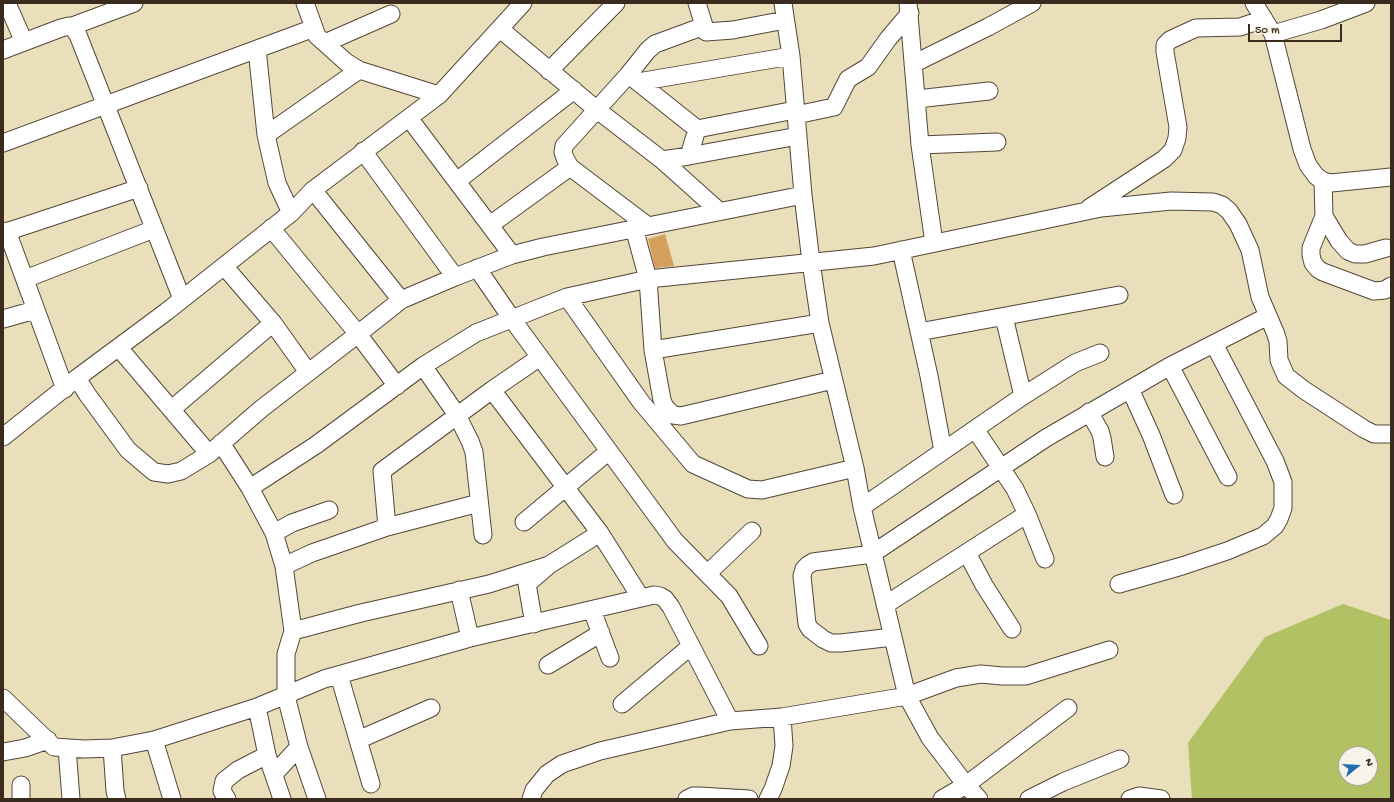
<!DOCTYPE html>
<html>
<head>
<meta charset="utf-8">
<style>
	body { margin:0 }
	#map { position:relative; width:1394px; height:802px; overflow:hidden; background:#e9dfbb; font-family:"Gochi Hand",sans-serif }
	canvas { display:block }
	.frame { position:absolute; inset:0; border:4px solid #3b2a1e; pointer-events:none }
	.north { position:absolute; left:1338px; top:746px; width:40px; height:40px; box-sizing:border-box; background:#f7f3e8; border:1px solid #aca397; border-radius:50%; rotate:72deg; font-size:11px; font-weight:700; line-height:16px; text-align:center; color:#3b2a1e }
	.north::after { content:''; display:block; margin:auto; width:14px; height:18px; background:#1f6fb2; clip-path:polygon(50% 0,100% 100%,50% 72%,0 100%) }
	.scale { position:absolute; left:1248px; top:24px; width:94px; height:18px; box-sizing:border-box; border:2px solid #3b2a1e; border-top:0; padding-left:5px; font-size:12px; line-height:14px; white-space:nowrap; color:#3b2a1e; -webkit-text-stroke:3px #f7f3e8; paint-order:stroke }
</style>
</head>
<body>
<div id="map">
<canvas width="1394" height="802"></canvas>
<div class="frame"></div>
<div class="north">N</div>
<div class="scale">50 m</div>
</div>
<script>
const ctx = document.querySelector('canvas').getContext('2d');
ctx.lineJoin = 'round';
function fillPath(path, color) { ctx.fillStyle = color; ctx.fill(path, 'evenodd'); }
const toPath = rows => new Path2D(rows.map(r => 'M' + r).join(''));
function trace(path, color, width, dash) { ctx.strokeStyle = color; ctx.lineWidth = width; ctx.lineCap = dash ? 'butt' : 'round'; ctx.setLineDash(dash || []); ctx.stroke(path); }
fillPath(toPath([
	[1343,604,1391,620,1391,799,1192,799,1188,743,1265,637],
	[1346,754,1370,754,1370,778,1346,778]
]), '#b1c163');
fillPath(toPath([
	[665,234,674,266,655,268,648,239]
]), '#d59f5e');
const minor = toPath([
	[7,3,24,42],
	[305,3,317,36,346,62,359,70,439,95],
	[697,3,706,32,733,30,785,20],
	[783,3,791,56,803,195,811,262,820,323,855,468,862,507,907,696,930,738,966,785,979,799],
	[908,3,920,145,934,243],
	[1254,3,1273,34,1302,149,1308,165,1316,176,1323,181,1331,183,1391,177],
	[70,27,134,3],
	[500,29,596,109,662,160,719,211],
	[1273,34,1321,20,1366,3],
	[325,43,391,14],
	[257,49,266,135,359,70],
	[3,50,61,28,69,26,74,29,78,35,182,299],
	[913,64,988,27,1032,3],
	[549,71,616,3],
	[633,78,697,129,689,156],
	[638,82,791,56],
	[917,99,989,91],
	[796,115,834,107,848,79,868,67,888,39,910,13],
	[409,118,512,255],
	[697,129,795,110],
	[266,135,277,183,291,213],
	[3,143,314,28],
	[920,145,997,142],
	[363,151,455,277],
	[662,160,689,156,798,136],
	[457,181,574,90],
	[1323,181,1324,216,1311,248,1311,255,1313,263,1318,269,1323,272,1374,291,1385,290,1391,286],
	[313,190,401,300],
	[1089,208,1164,159,1173,150,1177,138,1178,127,1165,52,1165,45,1170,40,1196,28,1240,27,1264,19],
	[1324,216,1339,241,1348,251,1355,254,1365,254,1386,248],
	[490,225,570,167],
	[648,226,570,167,565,158,563,152,564,146,628,75,648,50,655,44,704,26],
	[634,228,648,279,653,350,662,400,665,407,673,415,681,416,833,380],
	[7,231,65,389],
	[3,233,139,188],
	[901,250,929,376,943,451],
	[224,266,273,323,308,372],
	[477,268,512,319,675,541,729,596,759,646],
	[25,279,154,229],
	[567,297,641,402,693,464,748,489,762,490,855,468],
	[1004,317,1023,396],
	[3,319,35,310],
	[919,332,1119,295],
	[119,348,209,454],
	[653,350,820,323],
	[423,366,457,415,470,441,474,452,483,535],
	[1170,366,1228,477],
	[77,378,87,394,128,450,154,472,168,474,181,471,209,454,261,409,358,334,271,228],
	[397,386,358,334,401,300,455,277,512,255,543,247,803,195],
	[1130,389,1151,435,1174,495],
	[492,390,540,357],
	[172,409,273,323],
	[1089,412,1100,431,1102,438,1105,457],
	[975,429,1015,489,1027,514,1045,559],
	[3,437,77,378,166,312,291,213,313,190,439,95,523,3],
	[221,443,250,488],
	[479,503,387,527,382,471,492,390,600,533,641,598],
	[862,507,1023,396,1075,363,1100,353],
	[524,522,609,451],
	[274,533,292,523,329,510],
	[967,553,984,585,1012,629],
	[284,566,312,553,387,527],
	[707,574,752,531],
	[1119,584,1182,566,1227,551,1263,536,1275,526,1279,519,1283,508,1283,482,1275,461,1214,344],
	[459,590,470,638],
	[885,605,1027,514],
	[592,610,610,658],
	[534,624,527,584,549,565,600,533],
	[293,631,361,613,489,584,549,565],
	[893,637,841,643,831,643,823,639,810,629,807,624,802,576,804,569,808,565,813,562,872,554,1046,438,1170,366,1268,316],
	[548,665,601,633],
	[339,675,371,784],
	[3,698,54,747,84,749,112,748,154,740,257,707,324,679,470,638,654,595,660,596,665,599,671,607,730,721,600,751,562,764,547,774,534,790,531,799],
	[622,704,691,646],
	[257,707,267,755,282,799],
	[730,721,782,717],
	[154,740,172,799],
	[358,740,431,708],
	[67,748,71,799],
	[112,748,115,791,117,799],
	[3,752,25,748,48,740],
	[274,774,299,747],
	[21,785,21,799],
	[227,799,222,791,224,781,238,770,267,755],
	[317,799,299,747,286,696,286,654,293,631,284,566,274,533,250,488,316,445,423,366,476,333,567,297,648,279,874,256,1101,208,1171,201,1213,202,1222,205,1229,211,1238,224,1250,250,1260,297,1275,332,1278,341,1279,360,1286,376,1304,390,1364,429,1374,434,1391,434],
	[687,799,693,796,699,796,749,799],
	[768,799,773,789,781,766,784,746,782,717,907,696,956,678,981,674,1002,676,1026,676,1109,650],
	[942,799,966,785,1068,708],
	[1029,799,1063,782,1120,759],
	[1130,799,1139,796,1161,799]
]);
trace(minor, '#554536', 19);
trace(minor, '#fff', 17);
</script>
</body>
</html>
